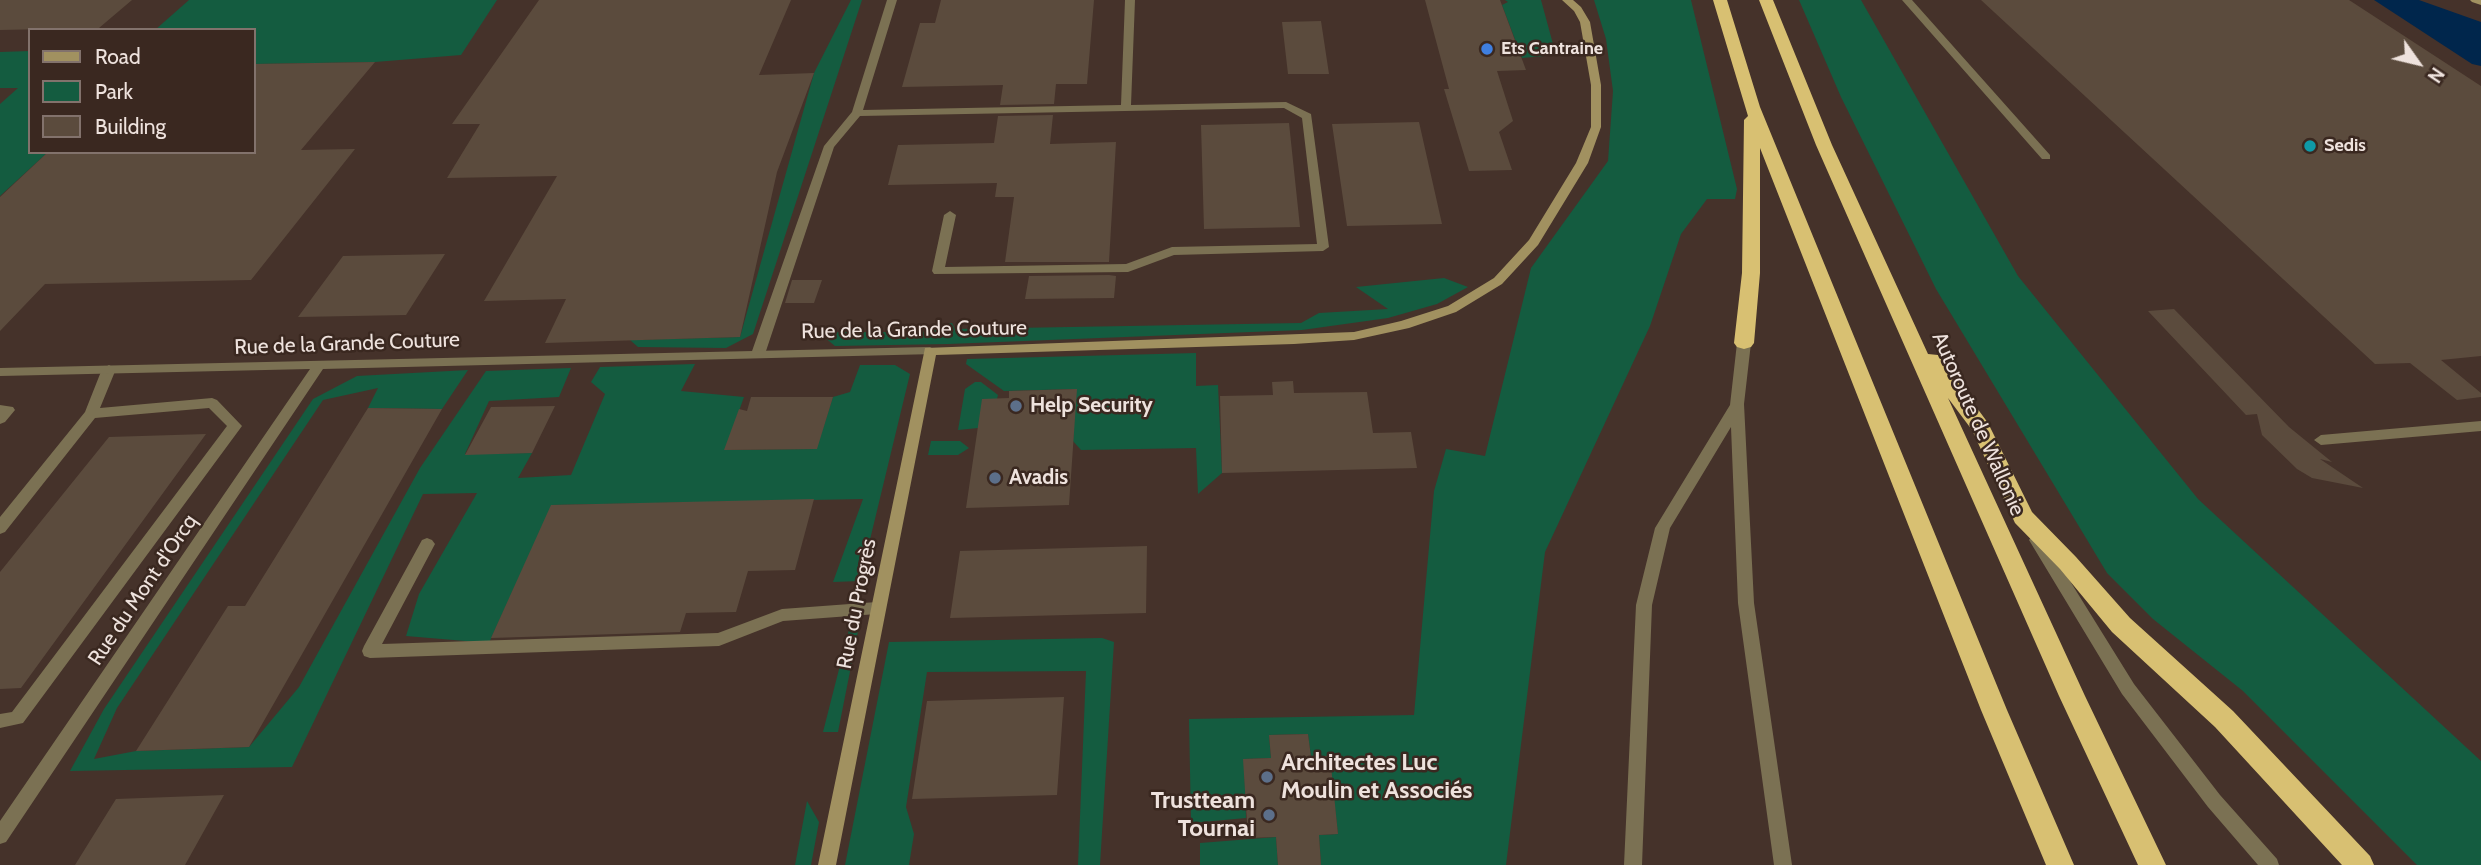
<!DOCTYPE html>
<html>
<head>
<meta charset="utf-8">
<style>
	body { margin:0 }
	#map { position:relative; width:2481px; height:865px; overflow:hidden; background:#45322a; font-family:Cabin,sans-serif }
	canvas { display:block }
	.legend { position:absolute; left:28px; top:28px; width:228px; height:126px; box-sizing:border-box; background:#3a2820; border:2px solid #82726c; margin:0; padding:9px 12px; list-style:none; font-size:21px; color:#eee2dd }
	.legend li { display:flex; align-items:center; gap:14px; height:35px }
	.legend b { width:35px; border:2px solid #82726c }
	.north { position:absolute; left:2383px; top:28px; width:70px; height:70px; -webkit-text-stroke:5px #3a2820; paint-order:stroke; rotate:124deg; font-size:19px; font-weight:700; line-height:28px; text-align:center; color:#eee2dd }
	.north::after { content:''; display:block; margin:auto; width:24px; height:32px; background:#eee2dd; clip-path:polygon(50% 0,100% 100%,50% 72%,0 100%) }
</style>
</head>
<body>
<div id="map">
<canvas width="2481" height="865"></canvas>
<ul class="legend">
<li><b style="height:9px;background:#a19160"></b>Road</li>
<li><b style="height:19px;background:#145c40"></b>Park</li>
<li><b style="height:19px;background:#5b4b3d"></b>Building</li>
</ul>
<div class="north">N</div>
</div>
<script>
const ctx = document.querySelector('canvas').getContext('2d');
ctx.lineJoin = 'round';
function fillPath(path, color) { ctx.fillStyle = color; ctx.fill(path, 'evenodd'); }
const toPath = rows => new Path2D(rows.map(r => 'M' + r).join(''));
function trace(path, color, width, dash) { ctx.strokeStyle = color; ctx.lineWidth = width; ctx.lineCap = dash ? 'butt' : 'round'; ctx.setLineDash(dash || []); ctx.stroke(path); }
function label(font, color, halo, rows, align = 'center') {
  ctx.font = font + ' Cabin,sans-serif'; ctx.lineWidth = 5; ctx.setLineDash([]); ctx.textBaseline = 'middle'; ctx.strokeStyle = halo; ctx.fillStyle = color; for (const [text, x, y, turn = 0] of rows) {
    ctx.save(); ctx.translate(x, y); ctx.rotate((+turn || 0) * Math.PI / 180); ctx.textAlign = isNaN(turn) ? turn : align; if (halo) ctx.strokeText(text, 0, 0); ctx.fillText(text, 0, 0); ctx.restore();
  }
}
fillPath(toPath([
	[189,0,497,0,461,55,375,62,254,64,254,30,155,30],
	[851,0,862,0,753,334,726,348,638,347,630,340,740,337,814,73],
	[1505,0,1541,0,1556,55,1522,58,1502,5,1508,2],
	[1594,0,1691,0,1737,189,1735,199,1707,199,1681,234,1650,326,1545,552,1506,865,1321,865,1319,835,1338,834,1329,756,1311,757,1308,734,1269,735,1271,758,1244,759,1246,818,1191,823,1189,719,1414,715,1434,491,1446,449,1485,456,1531,268,1608,161,1613,91,1606,39],
	[1799,0,1861,0,2018,276,2198,499,2481,761,2481,865,2417,865,2243,691,2153,619,2107,573,1936,289,1841,97],
	[30,51,30,152,48,152,0,196,0,104,18,88,0,88,0,52],
	[1444,278,1468,287,1437,304,1388,318,1302,330,948,344,835,346,818,332,923,332,934,325,952,323,955,329,1301,323,1319,313,1388,309,1356,287],
	[1196,353,1196,386,1218,385,1222,473,1198,494,1196,448,1081,450,1073,441,1076,389,1004,391,966,364,967,359],
	[695,364,681,391,744,397,725,450,816,449,833,397,850,392,860,365,895,365,910,374,860,581,833,582,863,499,552,505,489,643,406,636,419,594,477,493,423,494,292,767,70,771,104,709,313,399,357,376,468,370,442,409,368,408,378,388,323,400,117,708,94,759,136,751,249,747,299,687,420,468,486,371,571,368,559,397,489,401,465,454,532,453,518,478,571,475,605,394,591,382,600,367],
	[975,382,981,382,998,395,997,399,978,428,958,430,965,389],
	[931,441,960,441,969,448,958,455,928,455],
	[850,626,859,626,838,732,823,732],
	[1102,638,1114,642,1100,865,1078,865,1086,671,927,672,906,807,914,834,909,865,845,865,889,642],
	[807,801,819,822,811,865,795,865],
	[1276,837,1278,865,1200,865,1200,843]
]), '#145c40');
fillPath(toPath([
	[2374,0,2419,0,2481,22,2481,66,2472,64]
]), '#00264c');
fillPath(toPath([
	[0,0,132,0,99,28,0,30],
	[539,0,791,0,759,75,814,73,777,172,740,337,545,343,566,299,484,301,557,176,447,178,480,124,452,124],
	[941,0,1094,0,1087,84,1056,84,1054,104,1000,105,1003,85,902,87,920,23,935,23],
	[1425,0,1500,0,1526,70,1497,71,1513,121,1499,132,1512,170,1469,171,1444,89,1449,89],
	[1981,0,2349,0,2481,86,2481,356,2441,360,2481,393,2481,397,2457,400,2410,363,2375,364],
	[1321,21,1329,74,1288,74,1282,22],
	[375,62,301,150,355,149,251,280,45,284,0,331,0,197,48,152,254,152,254,64],
	[1053,115,1050,144,1116,142,1109,262,1005,262,1014,197,995,197,997,183,888,185,898,145,994,143,998,116],
	[1419,122,1442,224,1347,226,1332,124],
	[1289,123,1300,227,1204,229,1201,125],
	[445,254,406,315,298,317,343,256],
	[1109,275,1116,276,1114,298,1025,299,1029,276],
	[792,280,822,280,814,303,785,303],
	[2174,309,2289,427,2332,462,2320,459,2363,488,2312,478,2297,469,2262,435,2257,414,2246,415,2148,311],
	[1293,381,1294,393,1367,392,1373,433,1411,432,1417,468,1222,473,1220,396,1273,395,1272,382],
	[1077,389,1069,505,966,508,982,399,1009,398,1009,391],
	[751,397,833,397,817,449,724,450,739,409,747,411],
	[555,406,532,453,465,455,491,407],
	[368,408,442,409,249,747,136,751,228,606,245,606],
	[206,434,21,688,0,689,0,572,109,437],
	[814,499,795,570,748,571,736,612,686,613,680,632,491,638,551,505],
	[1147,546,1146,613,950,618,960,551],
	[1064,697,1057,795,912,799,927,701],
	[1308,734,1311,757,1330,756,1338,834,1319,835,1321,865,1278,865,1276,837,1248,838,1243,759,1271,758,1269,735],
	[224,795,185,865,75,865,116,799]
]), '#5b4b3d');
fillPath(toPath([
	[887,0,897,0,863,110,1121,105,1125,0,1135,0,1131,105,1286,102,1311,114,1329,247,1323,251,1174,255,1128,272,934,274,932,271,944,215,950,211,956,215,945,267,1126,264,1172,247,1317,244,1302,118,1284,108,860,116,834,147,765,354,758,358,753,357,751,354,824,146,852,112,887,0],
	[1902,0,1912,0,2050,155,2050,159,2042,159,1902,0],
	[1744,339,1751,343,1744,404,1754,603,1792,865,1774,865,1738,603,1731,427,1670,528,1652,605,1642,865,1624,865,1636,605,1655,528,1730,405,1737,343,1744,339],
	[109,365,116,369,100,408,212,398,217,400,242,426,23,723,0,728,0,714,12,712,227,426,209,408,95,418,5,532,0,534,0,517,85,412,102,369,109,365],
	[0,405,13,407,15,410,5,422,0,424,0,405],
	[2481,421,2481,431,2321,445,2314,440,2321,435,2481,421],
	[2037,534,2042,536,2134,684,2220,795,2277,859,2279,865,2258,865,2208,807,2122,694,2029,540,2032,536,2037,534],
	[427,538,432,540,435,544,382,644,718,633,782,609,877,602,883,604,885,608,883,612,877,614,783,621,719,646,370,658,364,656,362,651,364,646,422,540,427,538]
]), '#7b7153');
fillPath(toPath([
	[930,347,937,351,935,354,323,369,6,842,0,844,0,821,310,369,0,376,0,368,930,347]
]), '#7b7153');
fillPath(toPath([
	[1562,0,1573,0,1581,7,1590,22,1601,85,1601,127,1588,163,1538,245,1502,284,1456,312,1409,328,1354,340,1294,344,936,355,836,865,818,865,925,348,1354,332,1401,321,1448,306,1494,278,1529,240,1576,163,1591,127,1591,85,1580,22,1574,11,1562,0],
	[2470,0,2481,0,2481,5,2472,2,2470,0]
]), '#a19160');
fillPath(toPath([
	[1713,0,1727,0,1760,107,2007,710,2074,865,2046,865,1981,710,1760,148,1760,273,1754,343,1751,347,1744,349,1737,347,1734,343,1742,273,1744,120,1748,116,1713,0],
	[1759,0,1773,0,1832,145,1928,354,1938,355,1988,423,2032,512,2076,557,2130,618,2233,711,2370,856,2374,865,2342,865,2215,727,2112,632,2060,569,2015,523,1972,430,1948,398,2085,696,2166,865,2138,865,2059,696,1816,145,1759,0]
]), '#d8c072');
for (const [x, y, r, color] of [
	[1487,49,7,"#3f7fe0"],
	[2310,146,7,"#0f9aa8"],
	[1016,406,7,"#5c6f8a"],
	[995,478,7,"#5c6f8a"],
	[1267,777,7,"#5c6f8a"],
	[1269,815,7,"#5c6f8a"]
]) { const dot = new Path2D(); dot.arc(x, y, r, 0, 2 * Math.PI); ctx.fillStyle = color; ctx.fill(dot); trace(dot, '#3a2820', 2.5); }
label('bold 18px', '#eee2dd', '#3a2820', [
	["Ets Cantraine",1501,49],
	["Sedis",2324,146]
], 'left');
label('21px', '#eee2dd', '#3a2820', [
	["Rue de la Grande Couture",914,330,-1],
	["Rue de la Grande Couture",347,344,-2],
	["Autoroute de Wallonie",1978,424,66],
	["Rue du Mont d'Orcq",143,590,-56],
	["Rue du Progrès",857,604,-79]
]);
label('bold 21px', '#eee2dd', '#3a2820', [
	["Help Security",1030,406],
	["Avadis",1009,478]
], 'left');
label('bold 24px', '#eee2dd', '#3a2820', [
	["Architectes Luc",1281,763],
	["Moulin et Associés",1281,791],
	["Trustteam",1255,801,"right"],
	["Tournai",1255,829,"right"]
], 'left');
</script>
</body>
</html>
